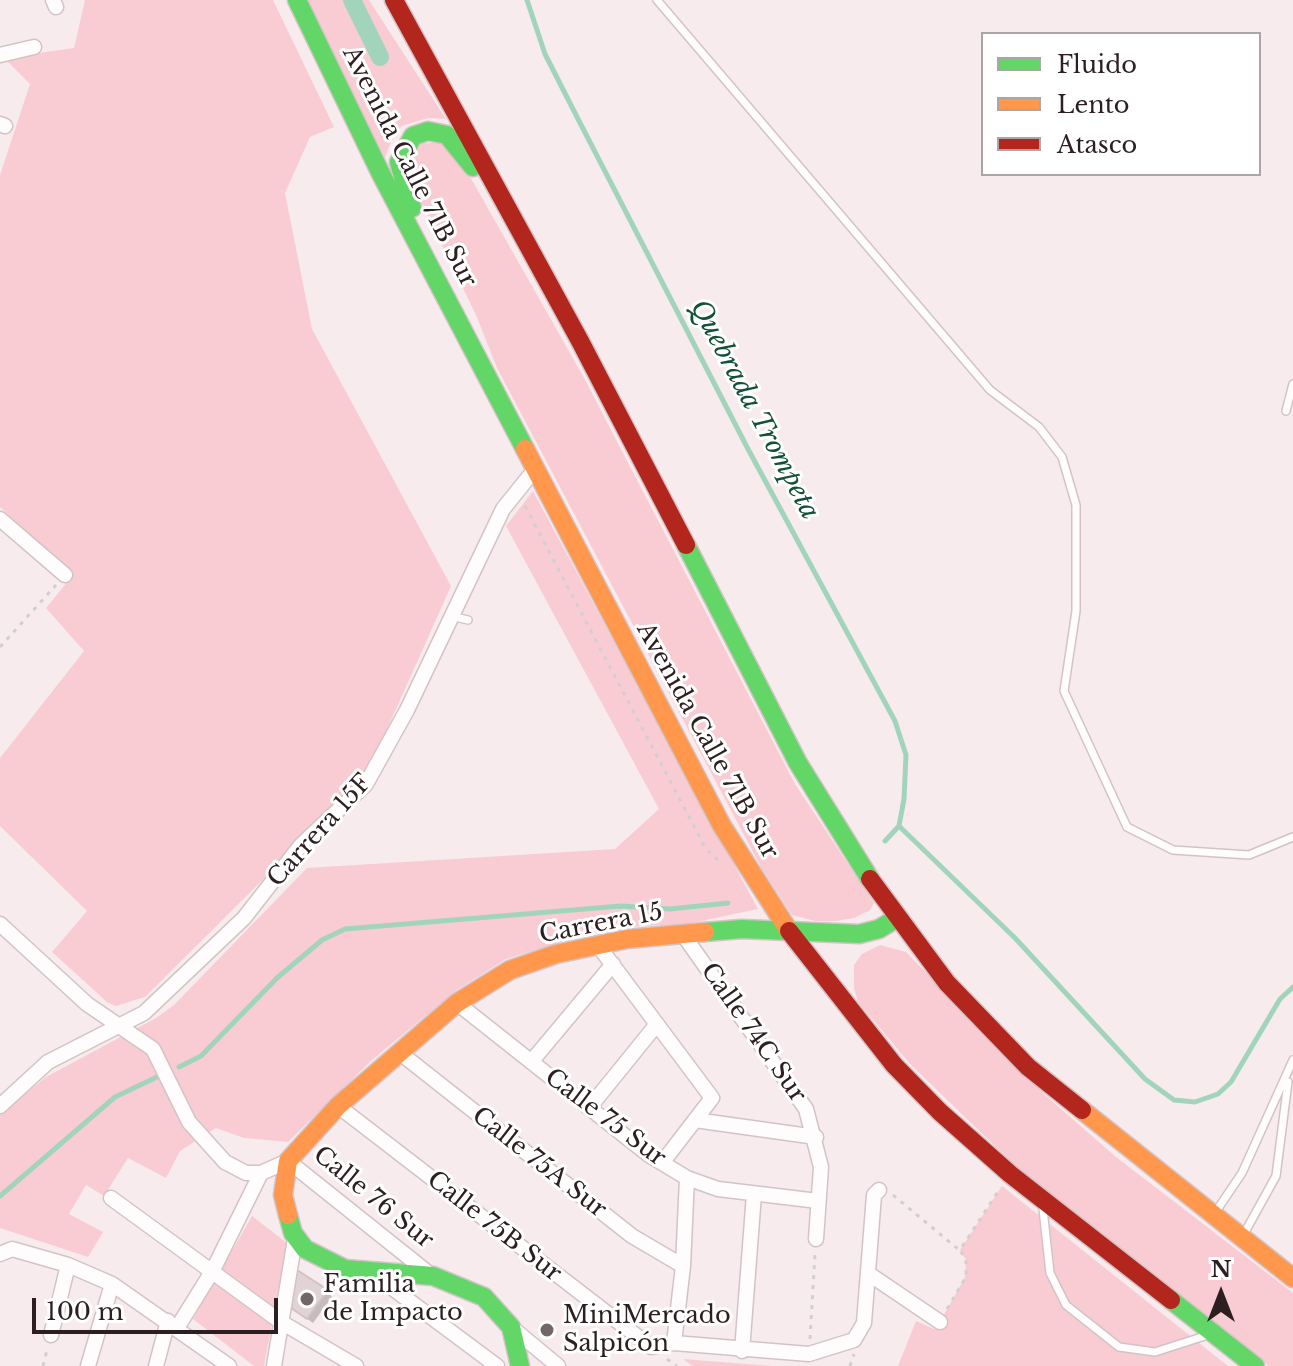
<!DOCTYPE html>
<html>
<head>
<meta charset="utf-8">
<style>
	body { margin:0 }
	#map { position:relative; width:1293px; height:1366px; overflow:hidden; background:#f8ebed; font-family:"Libre Baskerville",serif }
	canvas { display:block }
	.legend { position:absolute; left:981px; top:32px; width:280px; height:144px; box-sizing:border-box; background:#fff; border:2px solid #aba5a6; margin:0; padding:10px 14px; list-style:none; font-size:24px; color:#2d1f21 }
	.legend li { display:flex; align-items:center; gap:16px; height:40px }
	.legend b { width:40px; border:2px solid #aba5a6 }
	.north { position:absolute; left:1181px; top:1254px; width:80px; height:80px; -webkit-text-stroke:6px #fff; paint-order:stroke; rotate:0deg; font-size:22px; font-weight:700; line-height:32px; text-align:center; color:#2d1f21 }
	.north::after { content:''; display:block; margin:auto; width:28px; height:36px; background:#2d1f21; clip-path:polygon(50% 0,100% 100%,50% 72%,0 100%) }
	.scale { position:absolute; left:32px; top:1298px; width:246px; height:36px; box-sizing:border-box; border:4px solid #2d1f21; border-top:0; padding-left:10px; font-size:24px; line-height:28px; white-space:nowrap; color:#2d1f21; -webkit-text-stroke:6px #fff; paint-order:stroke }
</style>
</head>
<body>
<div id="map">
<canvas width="1293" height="1366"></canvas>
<ul class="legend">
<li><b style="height:10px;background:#63d668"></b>Fluido</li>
<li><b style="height:10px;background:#ff974d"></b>Lento</li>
<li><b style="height:10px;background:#b3261e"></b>Atasco</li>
</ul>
<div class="north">N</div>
<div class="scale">100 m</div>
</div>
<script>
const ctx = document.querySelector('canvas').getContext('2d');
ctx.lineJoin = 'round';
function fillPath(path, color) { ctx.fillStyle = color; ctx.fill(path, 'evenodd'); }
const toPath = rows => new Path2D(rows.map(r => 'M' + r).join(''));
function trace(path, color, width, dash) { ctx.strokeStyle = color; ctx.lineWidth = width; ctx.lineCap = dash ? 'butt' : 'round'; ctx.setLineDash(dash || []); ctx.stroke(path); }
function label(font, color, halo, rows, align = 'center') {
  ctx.font = font + ' "Libre Baskerville",serif'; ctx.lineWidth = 6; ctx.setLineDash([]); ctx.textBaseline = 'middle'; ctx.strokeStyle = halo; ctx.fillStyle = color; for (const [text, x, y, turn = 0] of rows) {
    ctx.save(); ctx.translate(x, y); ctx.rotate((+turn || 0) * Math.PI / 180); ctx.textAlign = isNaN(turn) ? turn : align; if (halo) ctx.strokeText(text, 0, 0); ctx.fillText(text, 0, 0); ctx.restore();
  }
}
fillPath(toPath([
	[85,0,273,0,334,127,310,137,285,193,312,329,451,586,372,763,346,797,145,997,116,1006,107,1002,52,952,87,911,0,826,0,758,84,651,46,608,73,575,0,507,0,175,30,84,4,58,74,48],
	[306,0,369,0,446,119,428,118,402,126,394,133,385,158],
	[440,142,460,159,583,376,795,784,874,903,870,910,854,918,836,921,815,921,792,915,762,869,497,368,476,315,411,181,411,152,418,144],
	[533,491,758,909,687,924,607,928,506,959,457,990,372,1060,288,1142,244,1138,216,1128,180,1151,166,1178,128,1158,104,1196,86,1185,69,1214,103,1232,88,1257,0,1228,0,1115,46,1077,156,1018,174,1005,307,868,615,849,659,809,506,526],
	[880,945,906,952,1045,1095,1116,1157,1293,1293,1293,1366,1269,1366,1027,1177,910,1064,858,1002,854,988,854,965,862,954],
	[1002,1186,1228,1366,898,1366,916,1321,934,1329,940,1322,965,1277,966,1260,960,1250],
	[252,1216,287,1243,264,1366,254,1366,193,1319],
	[683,1359,772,1366,693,1366]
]), '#f9ccd3');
fillPath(toPath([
	[327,1291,332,1297,313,1323,298,1312]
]), '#0003');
trace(toPath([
	[527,0,545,54,576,115,748,449,895,721,906,755,904,799,899,826,885,841],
	[899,826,1015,938,1145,1079,1174,1100,1195,1102,1218,1094,1231,1082,1280,999,1293,987],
	[179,1067,201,1056,277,978,322,940,345,929,621,906,670,909,728,903],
	[0,1196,115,1097,159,1076]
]), '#a2d4bc', 5);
trace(toPath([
	[352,0,380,57]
]), '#a2d4bc', 18);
const building = toPath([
	[297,1270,328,1290,307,1319,291,1308,297,1270]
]);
fillPath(building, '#e1d3d5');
trace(building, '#cfc2c4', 2);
const lane = toPath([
	[657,0,990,390,1039,427,1062,457,1076,505,1076,611,1064,691,1127,827,1173,850,1249,855,1293,837],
	[1286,411,1293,384],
	[451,616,468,620],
	[1043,1209,1050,1273,1066,1305,1119,1347,1155,1352,1208,1335],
	[1217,1210,1242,1173,1293,1060],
	[1245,1232,1276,1176,1288,1082]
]);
const street = toPath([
	[53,0,56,7],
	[0,55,34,47],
	[0,124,5,126],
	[0,519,65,575],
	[0,924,87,1004,153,1049,189,1122,225,1162,246,1173,261,1173,288,1161,432,1276],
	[682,933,806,1109,821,1167,816,1239],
	[597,944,712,1098,662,1163],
	[457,1003,649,1155,687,1178,718,1189,818,1201],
	[399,1052,632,1236,683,1266],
	[531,1062,613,964],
	[0,1106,48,1062,144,1013,244,918,301,845,366,784,407,710,503,509,536,468],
	[338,1106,651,1347,674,1343,809,1354,854,1340,864,1323,874,1195,879,1190],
	[589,1108,657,1024],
	[695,1120,816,1137],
	[111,1198,281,1322,356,1366],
	[0,1254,12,1249,68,1265,112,1284,229,1366],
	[372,1273,497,1366],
	[869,1274,940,1322],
	[511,1327,558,1366],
	[177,1328,213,1270,261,1173],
	[51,1335,68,1265],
	[674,1343,683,1266,687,1178],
	[742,1351,754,1194],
	[88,1366,112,1284],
	[156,1366,168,1321],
	[274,1366,295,1239]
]);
const fast = toPath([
	[297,0,381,174,525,449],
	[412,208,399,162,413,136,428,131,447,135,473,167],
	[686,545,798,763,870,879],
	[705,932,742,929,859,934,879,929,897,918],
	[288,1215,293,1233,305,1249,345,1269,433,1276,484,1297,511,1327,520,1366],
	[1171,1300,1255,1366]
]);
const slow = toPath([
	[525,449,722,826,789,931],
	[1082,1110,1293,1278],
	[288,1215,283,1195,288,1161,338,1106,457,1003,510,970,556,954,627,939,705,932]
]);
const jam = toPath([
	[394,0,580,341,686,545],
	[870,879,947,983,1028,1067,1082,1110],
	[789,931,894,1065,940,1112,1010,1174,1171,1300]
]);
trace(lane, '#d2c4c6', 10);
trace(street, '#d2c4c6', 17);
trace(fast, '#d2c4c6', 21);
trace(slow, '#d2c4c6', 21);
trace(jam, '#d2c4c6', 21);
trace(toPath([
	[525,506,706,849,721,863],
	[0,647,56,585],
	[893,1195,958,1249],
	[947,1309,966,1277,966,1260,960,1250,999,1190],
	[810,1339,815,1254],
	[667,1359,677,1366],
	[43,1366,47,1350],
	[850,1366,854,1354]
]), '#d3cfcf', 3, [4, 6]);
trace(lane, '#fefcfc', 7);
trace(street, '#fefcfc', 14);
trace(fast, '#63d668', 18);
trace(slow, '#ff974d', 18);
trace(jam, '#b3261e', 18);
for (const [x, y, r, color] of [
	[307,1299,8,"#746668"],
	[547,1330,8,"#746668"]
]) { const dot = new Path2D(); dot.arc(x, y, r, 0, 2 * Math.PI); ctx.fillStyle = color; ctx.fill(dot); trace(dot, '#fff', 3); }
label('24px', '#2d1f21', '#fff', [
	["Avenida Calle 71B Sur",409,167,63],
	["Avenida Calle 71B Sur",707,741,61],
	["Carrera 15F",320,831,-48],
	["Carrera 15",601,924,-11],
	["Calle 74C Sur",753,1033,55],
	["Calle 75 Sur",605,1118,37],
	["Calle 75A Sur",539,1163,38],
	["Calle 76 Sur",373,1198,39],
	["Calle 75B Sur",494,1227,38]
]);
label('24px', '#2d1f21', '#fff', [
	["Familia",323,1285],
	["de Impacto",323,1313],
	["MiniMercado",563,1316],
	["Salpicón",563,1344]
], 'left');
label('italic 26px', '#135039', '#fff', [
	["Quebrada Trompeta",754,410,62]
]);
</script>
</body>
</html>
